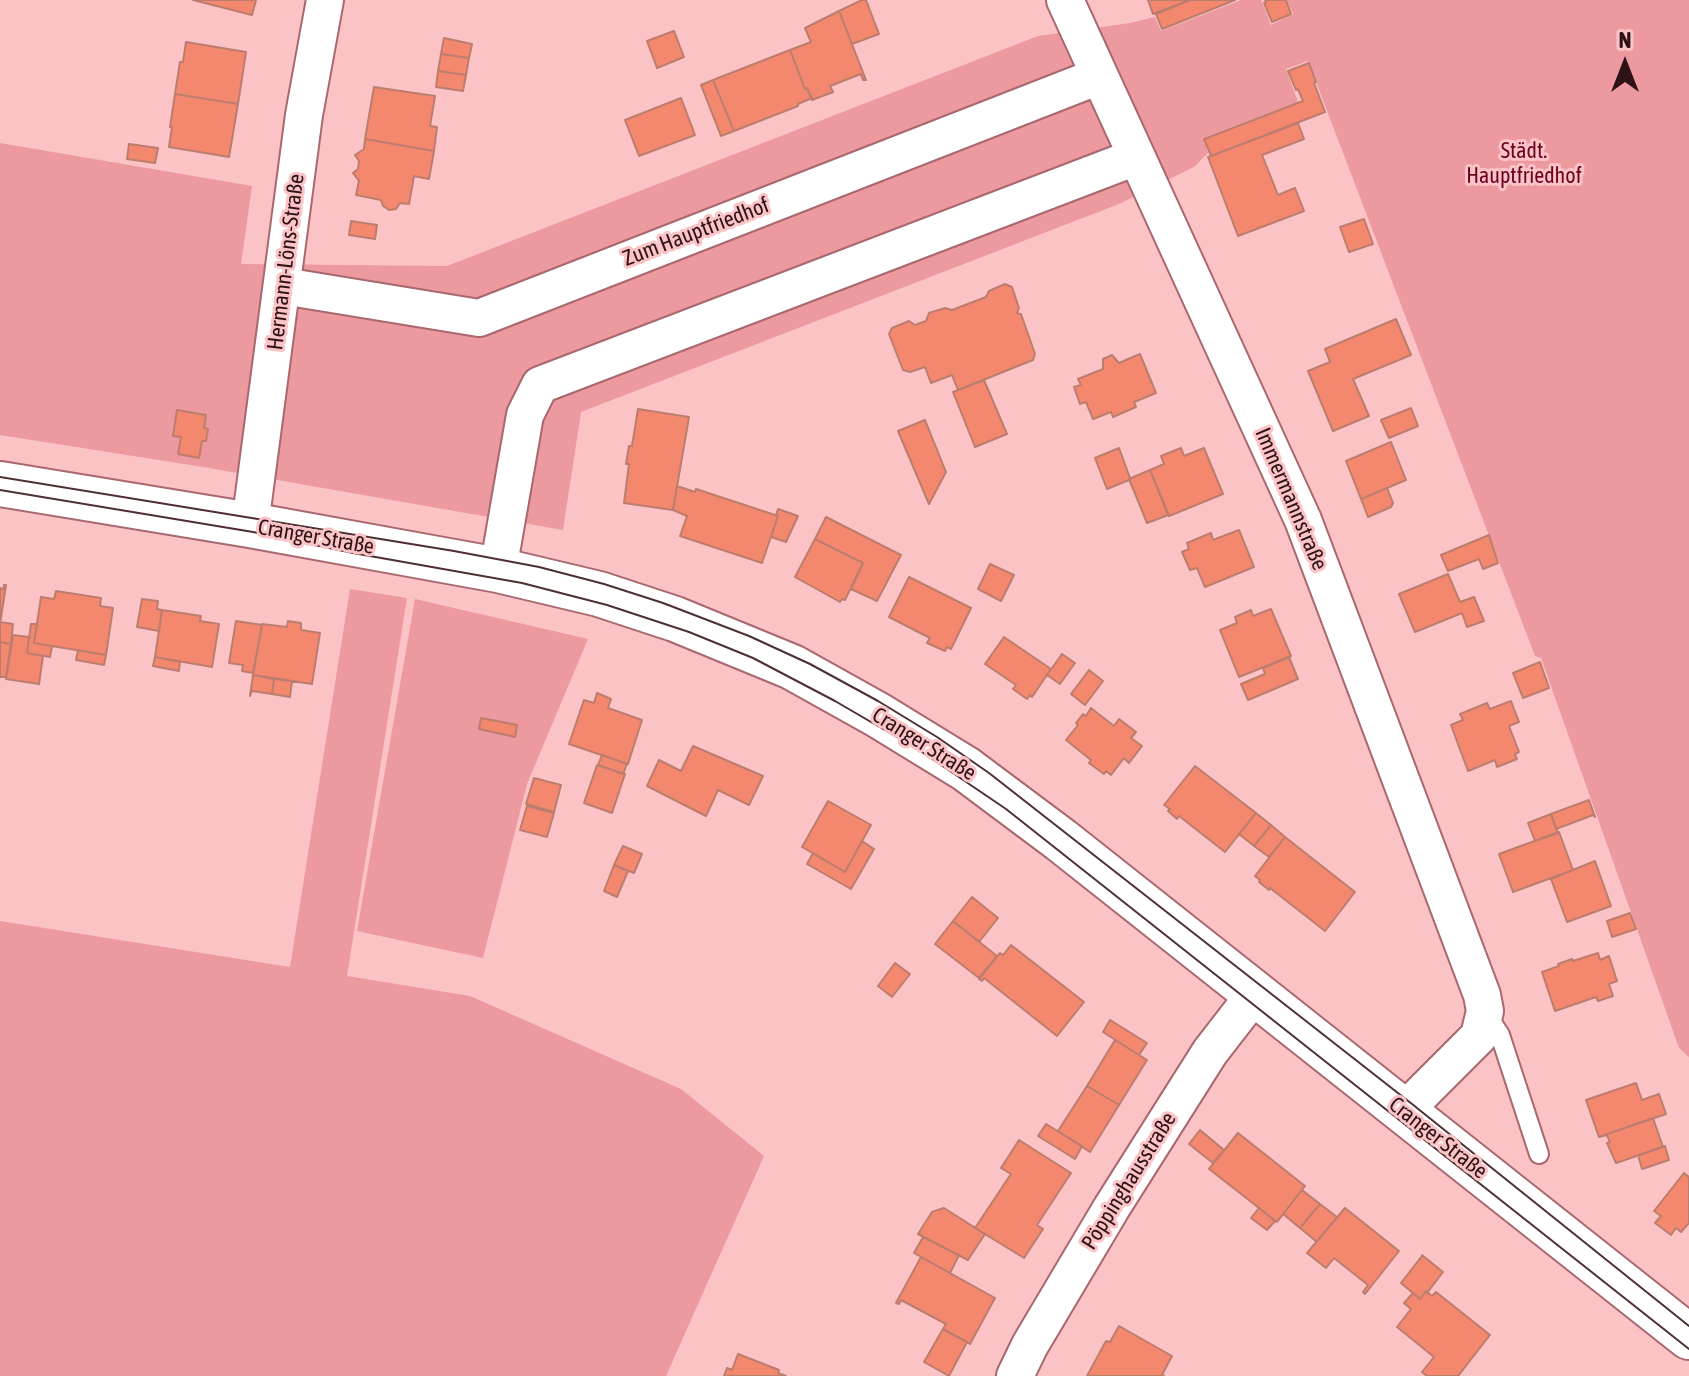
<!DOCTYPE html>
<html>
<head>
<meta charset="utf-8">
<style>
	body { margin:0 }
	#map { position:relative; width:1689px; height:1376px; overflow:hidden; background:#fcc3c6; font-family:"Asap Condensed",sans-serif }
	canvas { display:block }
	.north { position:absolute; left:1585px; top:24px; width:80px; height:80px; -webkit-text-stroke:6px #fcc3c6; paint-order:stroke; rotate:0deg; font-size:22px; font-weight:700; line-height:32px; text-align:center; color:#2d1316 }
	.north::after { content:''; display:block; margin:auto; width:28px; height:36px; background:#2d1316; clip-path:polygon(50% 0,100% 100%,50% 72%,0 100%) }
</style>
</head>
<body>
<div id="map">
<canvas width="1689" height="1376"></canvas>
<div class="north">N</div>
</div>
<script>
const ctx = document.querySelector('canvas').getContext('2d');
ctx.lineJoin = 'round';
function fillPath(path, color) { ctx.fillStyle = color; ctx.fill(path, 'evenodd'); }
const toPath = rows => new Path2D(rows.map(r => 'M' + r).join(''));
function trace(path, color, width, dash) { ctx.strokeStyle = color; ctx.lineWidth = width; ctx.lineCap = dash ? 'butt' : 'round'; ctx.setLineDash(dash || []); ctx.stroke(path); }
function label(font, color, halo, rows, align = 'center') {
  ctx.font = font + ' "Asap Condensed",sans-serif'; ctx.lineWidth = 6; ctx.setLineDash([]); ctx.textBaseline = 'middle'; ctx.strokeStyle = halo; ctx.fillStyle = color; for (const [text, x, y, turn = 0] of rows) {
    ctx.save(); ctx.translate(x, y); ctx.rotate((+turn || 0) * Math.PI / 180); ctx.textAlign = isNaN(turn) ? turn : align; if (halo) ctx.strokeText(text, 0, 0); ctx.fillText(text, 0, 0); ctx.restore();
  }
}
fillPath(toPath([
	[1241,0,1261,0,1271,25,1293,14,1287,0,1689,0,1689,1057,1679,1048,1541,658,1535,656,1308,61,1286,69,1298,102,1203,138,1208,153,1194,167,1119,204,581,412,563,530,203,467,0,435,0,143,252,186,241,264,447,266,1038,36,1130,23,1155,17,1161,31],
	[350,589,407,598,347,976,470,996,681,1089,764,1156,666,1376,0,1376,0,921,290,967],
	[415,599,588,639,527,784,483,958,357,931]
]), '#ec99a0');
const building = toPath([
	[193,0,256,0,252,15,193,0],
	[862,0,866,0,879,34,852,44,839,11,862,0],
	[1148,0,1190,0,1153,14,1148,0],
	[1190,0,1235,0,1162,29,1156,14,1190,0],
	[1265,0,1286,0,1291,14,1272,22,1264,3,1266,3,1265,0],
	[839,11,866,80,863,80,861,74,830,86,833,92,812,100,807,88,805,89,790,50,811,42,805,28,839,11],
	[674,31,684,57,657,68,647,41,674,31],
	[444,38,472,44,469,58,441,54,444,38],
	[186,42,246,52,238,104,175,94,180,62,183,62,186,42],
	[790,50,805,89,807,88,812,98,798,104,798,106,734,131,713,80,790,50],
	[441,54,469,58,466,75,438,71,441,54],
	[1309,63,1316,82,1314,83,1325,112,1211,156,1204,139,1303,101,1298,89,1296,90,1288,71,1309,63],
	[438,71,466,75,463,91,436,87,438,71],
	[713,80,734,131,721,136,701,85,713,80],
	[374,87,435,96,430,126,437,127,434,151,365,139,374,87],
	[175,94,238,104,229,157,169,147,172,127,170,127,175,94],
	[681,98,695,135,639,156,625,120,681,98],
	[1298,123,1304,139,1262,155,1278,195,1295,188,1304,211,1238,236,1208,157,1298,123],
	[365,139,434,151,429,179,414,176,409,204,400,203,396,209,389,210,383,206,381,200,356,195,359,181,353,173,358,169,359,161,355,155,364,149,365,139],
	[129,144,158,148,155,163,127,159,129,144],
	[1364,219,1373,244,1349,252,1340,227,1364,219],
	[351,221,377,225,375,239,349,235,351,221],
	[1005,284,1012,287,1019,308,1017,313,1021,314,1035,354,1033,360,958,390,952,375,931,383,925,367,910,372,903,370,889,334,892,328,909,321,915,325,926,321,929,313,945,308,952,310,986,297,989,291,1005,284],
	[1396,319,1411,355,1353,379,1369,416,1333,431,1308,371,1330,362,1325,349,1396,319],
	[1140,354,1156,393,1134,402,1136,407,1113,417,1111,412,1093,419,1086,402,1080,404,1074,387,1081,385,1078,379,1103,369,1103,359,1112,355,1119,363,1140,354],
	[984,380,1007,434,975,447,953,392,984,380],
	[1411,408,1418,426,1389,438,1381,420,1411,408],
	[638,409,689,417,673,510,624,503,629,464,626,464,629,446,632,446,638,409],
	[177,410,206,415,204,428,208,429,206,441,202,441,199,458,178,454,181,437,173,436,177,410],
	[925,420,946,472,929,504,898,431,925,420],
	[1391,442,1406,480,1361,499,1346,461,1391,442],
	[1119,448,1130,478,1129,480,1107,489,1095,458,1119,448],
	[1181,448,1184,456,1204,448,1223,494,1169,516,1150,470,1164,464,1161,456,1181,448],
	[1150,470,1168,515,1147,523,1129,479,1150,470],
	[677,486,695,492,696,489,778,516,762,563,680,536,687,516,673,510,677,486],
	[1387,488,1393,503,1391,507,1368,517,1361,499,1387,488],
	[778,509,798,516,786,542,771,537,778,516,776,515,778,509],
	[826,517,901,555,877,601,851,589,863,563,815,539,826,517],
	[1239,530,1254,567,1205,587,1197,568,1190,570,1182,552,1189,549,1187,543,1211,533,1213,540,1239,530],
	[1489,535,1498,563,1483,569,1479,559,1448,571,1441,555,1489,535],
	[815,539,863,563,845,600,842,599,840,602,795,577,815,539],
	[990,564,1014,575,1001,601,978,589,990,564],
	[1448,574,1460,602,1474,597,1484,621,1467,627,1462,613,1415,632,1399,594,1448,574],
	[909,577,971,608,951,649,947,647,945,651,927,643,930,638,889,617,909,577],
	[4,585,6,585,0,624,0,588,4,589,4,585],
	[56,591,101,598,100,606,113,608,106,655,34,643,41,597,54,599,56,591],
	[142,599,158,601,157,609,162,610,159,631,137,627,142,599],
	[1271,609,1291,656,1239,677,1220,630,1237,623,1235,617,1251,610,1253,616,1271,609],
	[162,610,201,616,200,621,219,624,212,667,155,657,162,610],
	[236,621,262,625,253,673,242,671,243,665,229,663,236,621],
	[288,621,301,623,301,630,320,633,312,684,253,675,262,624,287,627,288,621],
	[0,622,13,624,11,644,0,642,0,622],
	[31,624,37,624,34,643,52,646,50,657,27,653,31,624],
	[13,635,29,637,27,653,43,656,39,684,6,679,13,635],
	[1004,637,1051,669,1032,697,1030,695,1027,699,1013,689,1016,685,985,664,1004,637],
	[0,642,11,644,6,677,0,677,0,642],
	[78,650,106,655,104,665,76,660,78,650],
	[1062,654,1075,663,1060,684,1047,675,1062,654],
	[155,657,180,662,179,671,153,666,155,657],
	[1289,657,1298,679,1248,700,1241,684,1265,674,1263,668,1289,657],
	[1540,662,1549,688,1523,698,1513,673,1540,662],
	[1089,670,1103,681,1085,705,1071,694,1089,670],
	[253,675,274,679,272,694,252,691,250,696,253,675],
	[274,679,292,681,290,697,272,694,274,679],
	[597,693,611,699,608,708,642,720,628,764,569,744,584,700,594,703,597,693],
	[1511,701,1519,722,1509,726,1519,752,1515,754,1517,759,1497,767,1495,760,1468,771,1451,725,1463,720,1460,714,1487,703,1490,709,1511,701],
	[1091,708,1114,726,1119,719,1136,732,1131,738,1142,746,1129,763,1124,758,1111,775,1106,771,1104,774,1089,763,1091,760,1066,740,1078,725,1076,723,1083,714,1086,716,1091,708],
	[481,718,517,725,515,737,479,729,481,718],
	[693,746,763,776,749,805,718,790,706,816,647,786,659,760,681,771,693,746],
	[602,755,627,764,623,774,598,765,602,755],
	[597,765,625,774,612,813,584,803,597,765],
	[1195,766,1256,813,1225,852,1179,816,1177,819,1168,811,1170,809,1164,805,1195,766],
	[534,778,561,785,554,812,526,804,534,778],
	[1589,800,1595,817,1593,815,1556,829,1551,814,1589,800],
	[828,801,871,825,845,872,802,847,828,801],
	[527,806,554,813,547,837,520,830,527,806],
	[1256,813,1271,825,1254,846,1239,834,1256,813],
	[1551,814,1558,833,1535,841,1528,823,1551,814],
	[1271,825,1285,837,1269,857,1254,846,1271,825],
	[1559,832,1573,870,1513,892,1499,854,1559,832],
	[1285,837,1355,892,1325,931,1270,888,1269,890,1259,882,1260,880,1255,876,1285,837],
	[862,841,874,849,851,889,807,864,813,853,845,872,862,841],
	[623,846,642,854,634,873,614,865,623,846],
	[1595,861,1611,906,1567,922,1551,879,1595,861],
	[614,865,628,871,617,897,604,891,614,865],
	[972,897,998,918,979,942,953,921,972,897],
	[1630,913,1636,929,1612,937,1607,921,1630,913],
	[953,921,997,956,979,978,935,944,953,921],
	[1011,945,1084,1002,1057,1036,984,978,982,981,979,979,1000,953,1003,955,1011,945],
	[1598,953,1600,960,1609,956,1617,981,1609,984,1613,996,1598,1001,1596,997,1555,1011,1542,972,1559,966,1558,964,1572,959,1573,961,1598,953],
	[895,963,910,974,892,997,878,986,895,963],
	[1110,1020,1147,1043,1139,1055,1103,1032,1110,1020],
	[1115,1040,1147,1060,1119,1105,1087,1086,1115,1040],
	[1636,1083,1642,1100,1659,1094,1666,1114,1599,1137,1586,1100,1636,1083],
	[1087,1086,1119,1105,1090,1152,1058,1131,1087,1086],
	[1653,1118,1663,1147,1616,1163,1607,1143,1610,1142,1607,1135,1599,1137,1653,1118],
	[1046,1124,1082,1146,1075,1159,1038,1136,1046,1124],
	[1200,1130,1224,1150,1213,1163,1189,1144,1200,1130],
	[1238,1133,1305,1186,1277,1222,1209,1169,1238,1133],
	[1019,1140,1071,1173,1037,1225,1043,1229,1024,1258,975,1228,1011,1174,1001,1168,1019,1140],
	[1665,1146,1669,1160,1642,1169,1638,1155,1665,1146],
	[1684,1173,1689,1177,1689,1223,1681,1232,1676,1228,1671,1235,1655,1223,1661,1216,1654,1211,1684,1173],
	[1302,1190,1320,1204,1300,1228,1283,1214,1302,1190],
	[1320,1204,1337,1217,1317,1242,1300,1228,1320,1204],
	[944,1208,985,1234,968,1260,918,1234,932,1212,944,1208],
	[1259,1208,1275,1221,1267,1230,1251,1218,1259,1208],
	[1345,1208,1399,1251,1365,1294,1363,1292,1368,1285,1334,1258,1326,1268,1307,1253,1345,1208],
	[923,1237,959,1255,950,1273,914,1253,923,1237],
	[1422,1256,1422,1255,1443,1272,1427,1293,1426,1291,1420,1299,1401,1283,1422,1256],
	[921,1257,995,1298,970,1344,943,1329,946,1324,901,1300,899,1304,896,1303,921,1257],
	[1426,1291,1432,1296,1436,1292,1490,1335,1458,1376,1427,1376,1422,1372,1434,1357,1397,1327,1411,1309,1404,1303,1413,1293,1420,1299,1426,1291],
	[1119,1326,1172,1356,1162,1375,1164,1376,1087,1376,1106,1341,1110,1342,1119,1326],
	[943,1329,967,1342,949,1376,924,1362,943,1329],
	[738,1354,779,1370,778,1373,786,1376,724,1376,727,1368,732,1370,738,1354]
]);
fillPath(building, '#f3886f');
trace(building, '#bd7d6e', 2);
const service = toPath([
	[1485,1012,1500,1035,1539,1154]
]);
const minor = toPath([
	[1065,0,1303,520,1482,995,1485,1011,1479,1036,1404,1111],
	[283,286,479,318,1099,76],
	[250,525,304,115,325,0],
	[498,570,525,415,540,385,1136,157],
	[1015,1376,1030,1345,1112,1207,1210,1052,1255,994]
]);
const secondary = toPath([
	[0,484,250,525,498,570,599,594,675,619,792,667,878,715,966,769,1061,840,1689,1337]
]);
trace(service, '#a8686e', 22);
trace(minor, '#a8686e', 40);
trace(secondary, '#a8686e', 48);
trace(service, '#fff', 18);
trace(minor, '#fff', 36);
trace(secondary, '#fff', 44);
trace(toPath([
	[0,477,454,551,539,567,604,584,663,603,749,636,810,664,878,701,937,737,989,773,1412,1104,1689,1326],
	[0,490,253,532,353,553,522,583,607,605,689,632,753,658,835,701,919,750,1006,809,1689,1349]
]), '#4e2f32', 2);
label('22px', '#6c0221', '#fcc3c6', [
	["Städt.",1524,151],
	["Hauptfriedhof",1524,176]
]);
label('22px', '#2d1316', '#fcc3c6', [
	["Zum Hauptfriedhof",696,232,-21],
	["Hermann-Löns-Straße",286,262,-83],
	["Immermannstraße",1291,499,67],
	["Cranger Straße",316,537,10],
	["Cranger Straße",924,744,32],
	["Cranger Straße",1438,1138,38],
	["Pöppinghausstraße",1129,1181,-58]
]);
</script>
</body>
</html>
